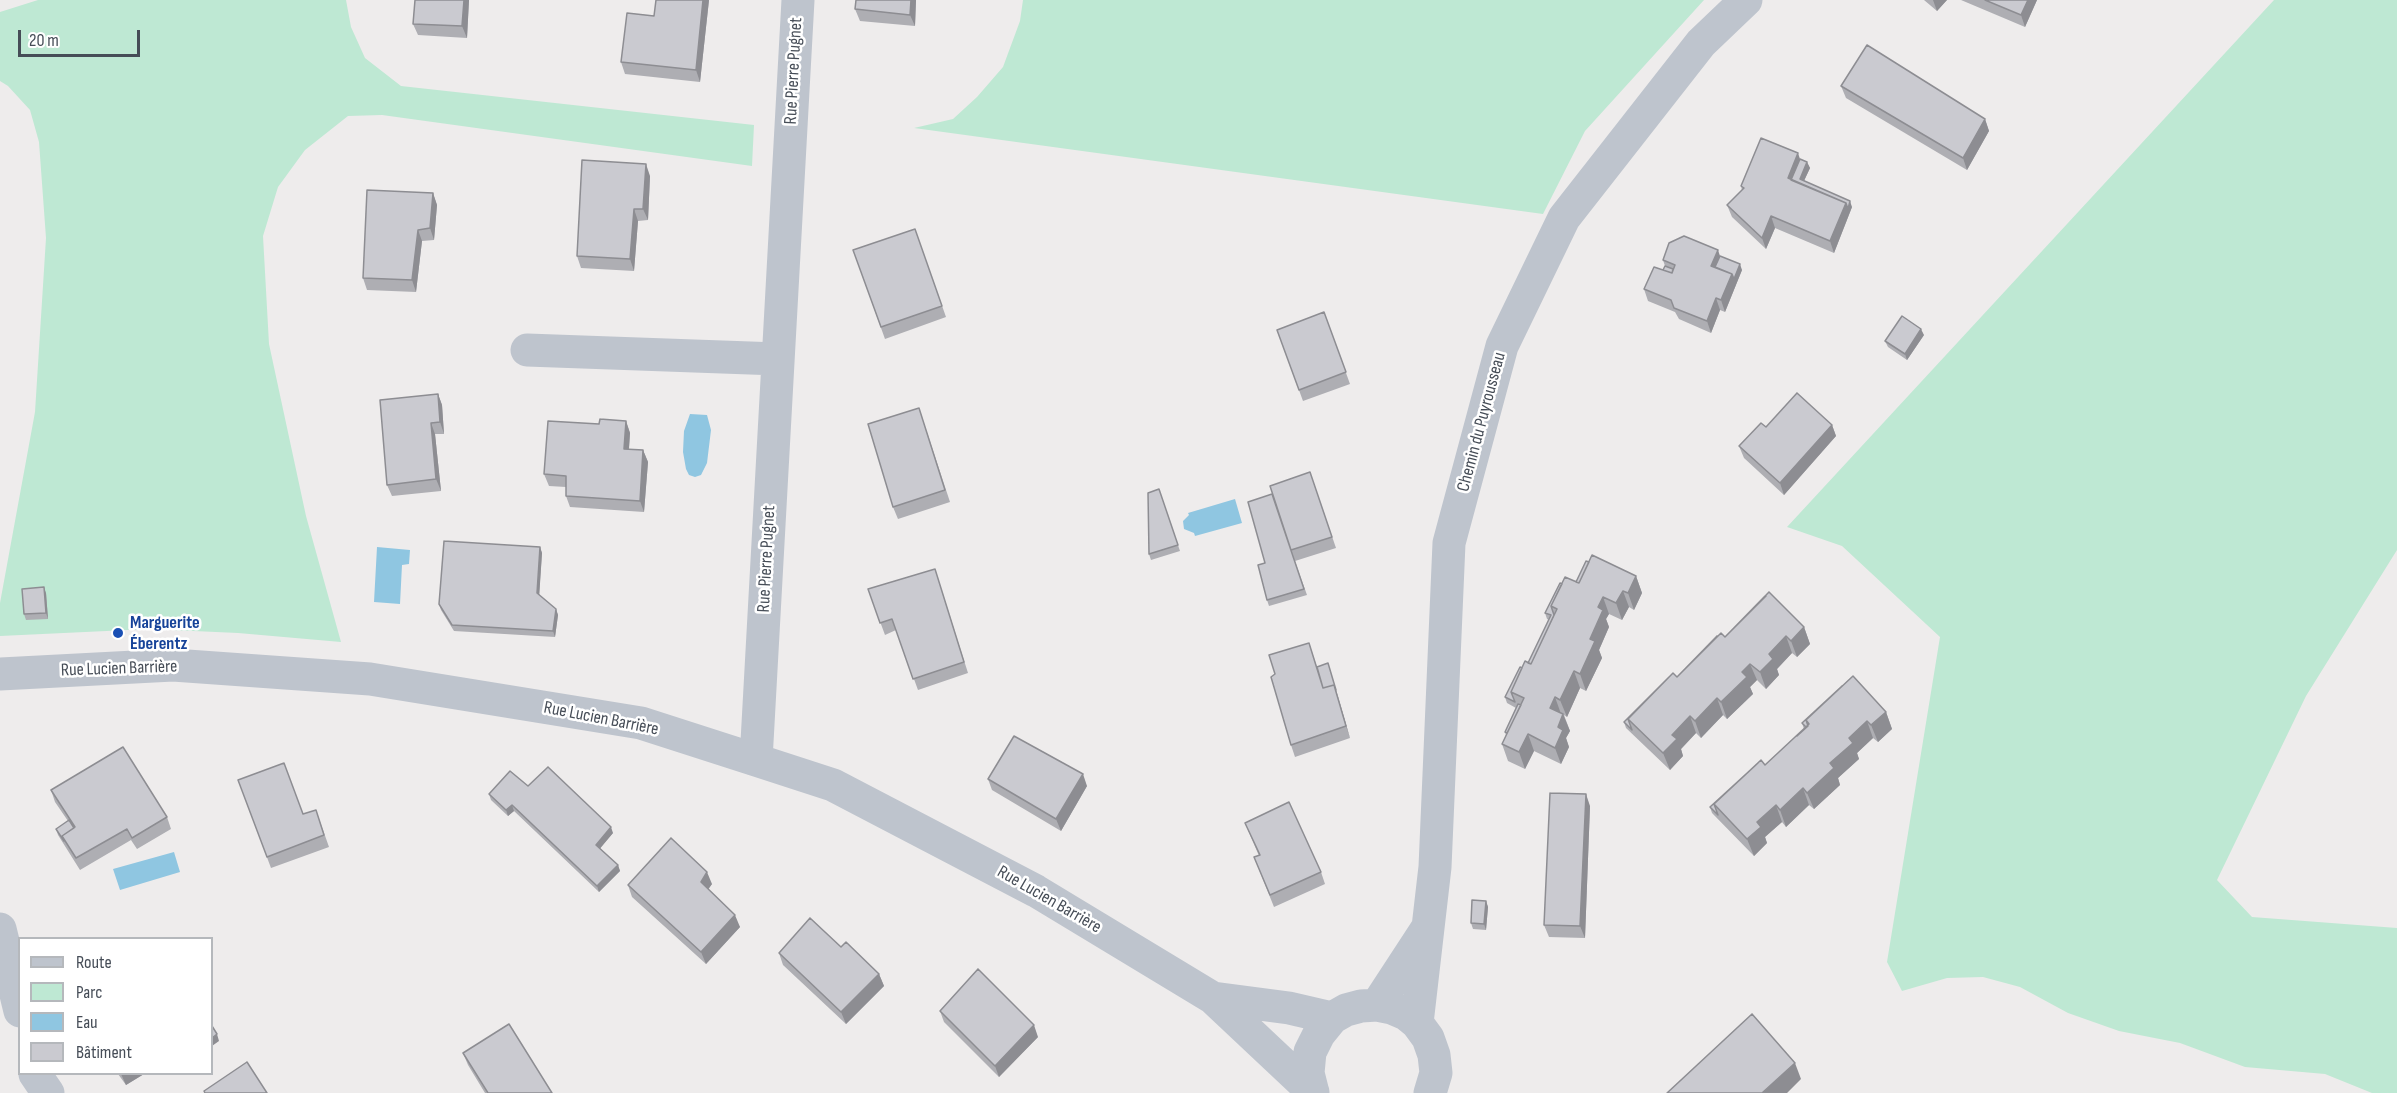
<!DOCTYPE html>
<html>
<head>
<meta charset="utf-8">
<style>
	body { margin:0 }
	#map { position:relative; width:2397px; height:1093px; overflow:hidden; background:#eeecec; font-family:"Sofia Sans Condensed",sans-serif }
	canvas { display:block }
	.legend { position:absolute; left:18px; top:937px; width:195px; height:138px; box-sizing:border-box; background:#fff; border:2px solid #b5b8bc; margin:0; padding:8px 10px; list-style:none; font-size:18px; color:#464d57 }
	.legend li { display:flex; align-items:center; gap:12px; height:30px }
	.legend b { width:30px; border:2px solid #b5b8bc }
	.scale { position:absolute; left:18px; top:30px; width:122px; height:27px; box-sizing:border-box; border:3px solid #464d57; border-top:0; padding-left:8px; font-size:18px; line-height:21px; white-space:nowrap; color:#464d57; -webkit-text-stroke:4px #fff; paint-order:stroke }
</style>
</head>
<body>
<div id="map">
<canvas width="2397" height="1093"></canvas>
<ul class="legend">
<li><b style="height:8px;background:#bec4cd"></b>Route</li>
<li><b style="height:16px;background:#bee8d3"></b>Parc</li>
<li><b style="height:16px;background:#8fc6e1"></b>Eau</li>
<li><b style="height:16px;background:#cacad0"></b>Bâtiment</li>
</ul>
<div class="scale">20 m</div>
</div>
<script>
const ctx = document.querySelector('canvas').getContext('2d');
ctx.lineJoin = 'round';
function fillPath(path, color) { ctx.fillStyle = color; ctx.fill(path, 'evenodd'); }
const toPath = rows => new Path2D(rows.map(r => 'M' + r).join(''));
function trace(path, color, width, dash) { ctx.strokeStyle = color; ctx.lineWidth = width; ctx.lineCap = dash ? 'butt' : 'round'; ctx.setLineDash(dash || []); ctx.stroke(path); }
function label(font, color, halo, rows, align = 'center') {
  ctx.font = font + ' "Sofia Sans Condensed",sans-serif'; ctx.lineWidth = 5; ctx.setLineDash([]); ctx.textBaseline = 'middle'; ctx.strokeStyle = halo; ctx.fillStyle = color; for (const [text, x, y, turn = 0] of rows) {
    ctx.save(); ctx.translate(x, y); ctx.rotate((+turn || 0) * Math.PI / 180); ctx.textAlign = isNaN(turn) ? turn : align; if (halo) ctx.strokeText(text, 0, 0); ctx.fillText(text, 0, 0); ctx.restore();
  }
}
fillPath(toPath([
	[38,0,346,0,351,27,365,58,401,86,754,125,752,166,382,115,348,116,305,150,278,187,263,236,269,344,306,516,341,642,238,633,149,629,0,636,0,603,35,412,46,238,39,142,30,110,8,86,0,81,0,12],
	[1023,0,1704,0,1585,131,1543,214,914,128,953,119,977,97,1003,67,1020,21],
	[2274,0,2397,0,2397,550,2306,696,2217,880,2252,917,2397,928,2397,1093,2372,1093,2325,1074,2245,1067,2180,1043,2119,1031,2068,1013,2020,987,1983,977,1947,978,1902,991,1887,962,1940,637,1842,546,1787,527]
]), '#bee8d3');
fillPath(toPath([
	[690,414,707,415,711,430,707,463,701,475,695,477,689,475,686,469,683,452,684,431],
	[1235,499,1242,523,1195,536,1194,533,1184,529,1183,521,1189,515,1188,513],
	[377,547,410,550,409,564,402,565,400,604,374,602],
	[174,852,180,872,120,890,113,869]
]), '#8fc6e1');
trace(toPath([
	[527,350,778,359],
	[0,674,173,665,370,679,641,723,756,760,833,785,1036,891,1213,998,1313,1092],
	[756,760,798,0],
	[0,929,20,1011],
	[1213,998,1289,1008,1332,1018],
	[1377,1005,1426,930],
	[1417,1023,1435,867,1449,543,1502,346,1564,218,1701,43,1746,0],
	[35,1074,48,1093],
	[1313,1093,1308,1073,1310,1052,1319,1034,1332,1018,1346,1010,1361,1006,1377,1005,1392,1008,1406,1014,1417,1023,1428,1038,1434,1055,1436,1073,1430,1093]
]), '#bec4cd', 33);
fillPath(toPath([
	[415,0,469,0,467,38,418,35,413,24],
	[709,0,700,82,625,74,621,62],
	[916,0,915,26,860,21,855,9],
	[1924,0,1947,0,1937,11],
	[1961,0,2037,0,2025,27],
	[1841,86,1985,119,1989,131,1967,170,1846,98],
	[1800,159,1807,162,1810,168,1804,181,1852,207,1834,253,1775,228,1766,249,1732,217,1727,205,1742,190,1741,186],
	[650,176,648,220,638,221,634,271,581,268,577,256],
	[433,193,437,205,434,240,422,241,416,292,367,290,363,278],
	[915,229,946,317,885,339,853,250],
	[1720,256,1742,270,1725,312,1720,310,1711,333,1679,319,1675,312,1648,301,1644,289,1663,270,1665,266,1663,260],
	[1324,312,1350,384,1303,401,1277,330],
	[1924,335,1907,360,1888,347,1885,341],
	[438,394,442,405,444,434,435,434,441,491,392,496,387,485],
	[919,408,950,502,898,519,893,507],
	[626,421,630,433,629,449,643,450,648,462,644,512,570,507,566,496,566,487,549,486,544,474,599,424],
	[1832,425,1836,436,1784,495,1744,458,1739,446,1765,426],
	[1310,472,1336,548,1295,561,1307,595,1269,606,1267,600,1265,563,1272,494],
	[1159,489,1180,551,1151,560,1149,554],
	[540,547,542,553,539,595,556,609,558,615,555,637,454,631,441,610,439,604],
	[935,569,968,673,918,690,896,630,885,635,868,589],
	[1636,576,1642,593,1634,610,1629,607,1622,620,1609,614,1606,619,1609,627,1599,650,1602,658,1586,691,1580,688,1567,717,1564,715,1570,731,1566,738,1569,747,1561,764,1534,751,1525,769,1508,761,1502,744,1506,735,1505,732,1516,708,1507,703,1505,697,1522,668,1528,663,1549,620,1547,619,1545,613,1562,584],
	[46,593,48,619,26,620,24,614],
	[1804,627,1810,644,1797,657,1792,653,1777,669,1779,675,1766,689,1757,680,1750,687,1753,694,1727,719,1723,715,1701,738,1696,733,1681,749,1683,756,1670,770,1626,728,1624,722,1725,637],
	[1309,643,1317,667,1328,663,1350,738,1295,757,1291,745,1275,674],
	[1853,676,1886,712,1892,729,1878,742,1873,738,1857,753,1859,759,1838,778,1840,785,1814,809,1809,805,1786,827,1782,822,1765,837,1767,843,1754,856,1712,813,1710,807,1765,765,1804,729,1802,723],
	[988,779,1087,786,1061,831,992,790],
	[238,780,303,814,316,810,329,847,271,868],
	[528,786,613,833,600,848,618,865,620,871,599,892,514,811,508,816,491,800,489,794],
	[51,790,167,817,171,829,137,849,131,840,80,870,58,835,56,829,68,821,55,802],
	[1590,806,1585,938,1549,937,1544,925],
	[1245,823,1321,872,1325,884,1274,907,1254,857,1259,856],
	[712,884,708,889,740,927,706,964,632,897,628,885],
	[1486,901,1488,907,1486,930,1473,929,1471,923],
	[841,947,879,974,884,986,846,1024,783,965,779,953],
	[940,1011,1038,1037,999,1077,944,1022],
	[463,1053,552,1093,485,1093,468,1065],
	[118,1074,144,1074,126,1085]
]), '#aeaeb3');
fillPath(toPath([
	[464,0,469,0,467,38,462,26],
	[703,0,709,0,700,82,696,70],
	[911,0,916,0,915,26,910,15],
	[1933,0,1947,0,1937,11],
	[2028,0,2037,0,2025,27,2021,15],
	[1985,119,1989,131,1967,170,1963,158],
	[1798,153,1802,165,1794,186,1788,178],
	[1807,162,1810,168,1802,185,1800,179],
	[646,164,650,176,648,220,643,209],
	[433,193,437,205,434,240,430,228],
	[1850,201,1852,207,1834,253,1830,241,1846,203],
	[634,209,638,221,634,271,630,259],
	[1771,216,1775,228,1766,249,1762,238],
	[418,230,422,241,416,292,412,280],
	[1718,250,1722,262,1718,273,1711,266],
	[1740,264,1742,270,1725,312,1721,300,1732,274],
	[1716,298,1720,310,1711,333,1707,321],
	[1921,329,1924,335,1907,360,1905,354],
	[438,394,442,405,444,434,440,422],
	[626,421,630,433,628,461,624,449],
	[431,423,435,434,441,491,436,479],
	[1832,425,1836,436,1784,495,1780,483],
	[643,450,648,462,644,512,640,501],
	[540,547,542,553,539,599,537,593],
	[1636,576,1642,593,1634,610,1628,593],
	[44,587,46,593,48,619,46,613],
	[1623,591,1629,607,1622,620,1616,603],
	[1603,597,1609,614,1606,619,1609,627,1599,650,1602,658,1586,691,1580,674,1598,607],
	[556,609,558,615,555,637,553,631],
	[1804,627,1810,644,1797,657,1791,641],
	[1786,636,1792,653,1777,669,1779,675,1766,689,1760,672,1769,654],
	[1750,664,1757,680,1750,687,1753,694,1727,719,1721,702,1742,672],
	[1330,669,1350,738,1346,726],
	[1574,671,1580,688,1567,717,1560,700],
	[1555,697,1561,714,1550,708],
	[1717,698,1723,715,1701,738,1695,721],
	[1886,712,1892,729,1878,742,1871,725],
	[1563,714,1570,731,1566,738,1569,747,1561,764,1555,748,1558,727],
	[1690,716,1696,733,1681,749,1683,756,1670,770,1663,753,1672,735],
	[1867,721,1873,738,1857,753,1859,759,1838,778,1840,785,1814,809,1807,793,1849,738],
	[1528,734,1534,751,1525,769,1519,752],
	[1083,774,1087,786,1061,831,1056,819],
	[1803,788,1809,805,1786,827,1780,810],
	[1586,794,1590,806,1585,938,1580,926],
	[512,805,514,811,508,816,506,810],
	[1776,805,1782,822,1765,837,1767,843,1754,856,1747,839,1757,822],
	[611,827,613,833,598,851,596,845],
	[618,865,620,871,599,892,597,886],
	[707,872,712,884,705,894,701,882],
	[1486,901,1488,907,1486,930,1484,924],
	[735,915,740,927,706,964,701,952],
	[879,974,884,986,846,1024,841,1012],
	[1034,1025,1038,1037,999,1077,995,1066],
	[217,1034,219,1041,212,1046,212,1038],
	[1795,1063,1801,1079,1787,1093,1762,1093],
	[121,1074,144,1074,126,1085]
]), '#8d8d92');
const building = toPath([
	[415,0,464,0,462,26,413,24,415,0],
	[656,0,703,0,696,70,621,62,627,13,654,16,656,0],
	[856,0,911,0,910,15,855,9,856,0],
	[1985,0,2028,0,2021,15,1985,0],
	[1867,45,1985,119,1963,158,1841,86,1867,45],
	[1761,138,1798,153,1788,178,1846,203,1830,241,1771,216,1762,238,1727,205,1744,188,1741,186,1761,138],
	[1800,159,1807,162,1800,179,1850,201,1848,209,1846,203,1791,180,1800,159],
	[582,160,646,164,643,209,634,209,630,259,577,256,582,160],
	[367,190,433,193,430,228,418,230,412,280,363,278,367,190],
	[915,229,942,306,881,327,853,250,915,229],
	[1684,236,1718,250,1711,266,1732,274,1721,300,1716,298,1707,321,1674,308,1671,300,1644,289,1654,267,1672,273,1675,265,1663,260,1669,243,1684,236],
	[1720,256,1740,264,1734,279,1732,274,1715,267,1720,256],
	[1665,266,1673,269,1672,273,1663,270,1665,266],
	[1324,312,1346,372,1299,390,1277,330,1324,312],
	[1902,316,1921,329,1905,354,1885,341,1902,316],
	[1797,393,1832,425,1780,483,1739,446,1761,423,1766,427,1797,393],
	[438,394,440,422,431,423,436,479,387,485,380,400,438,394],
	[919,408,945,490,893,507,868,424,919,408],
	[600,419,626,421,624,449,643,450,640,501,566,496,566,476,544,474,548,421,599,424,600,419],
	[1310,472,1332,537,1291,550,1270,486,1310,472],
	[1159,489,1178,545,1149,554,1148,493,1159,489],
	[1272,494,1304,589,1267,600,1258,565,1265,563,1248,502,1272,494],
	[444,541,540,547,537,593,556,609,553,631,452,625,439,604,444,541],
	[1592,555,1636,576,1628,593,1623,591,1616,603,1603,597,1598,607,1603,610,1590,639,1595,641,1580,674,1574,671,1560,700,1555,697,1550,708,1563,714,1558,727,1563,730,1555,748,1528,734,1519,752,1502,744,1524,698,1511,692,1525,661,1531,664,1557,609,1551,606,1565,577,1579,583,1592,555],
	[1586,561,1589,562,1579,583,1576,582,1586,561],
	[935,569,964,662,913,679,892,619,880,623,868,589,935,569],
	[1560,583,1562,584,1551,606,1554,615,1531,664,1528,663,1551,615,1545,613,1560,583],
	[44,587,46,613,24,614,22,589,44,587],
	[1769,592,1804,627,1791,641,1786,636,1769,654,1773,659,1760,672,1750,664,1742,672,1747,677,1721,702,1717,698,1695,721,1690,716,1672,735,1677,739,1663,753,1628,719,1673,673,1677,677,1721,633,1725,637,1769,592],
	[1765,596,1766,596,1725,637,1765,596],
	[1717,636,1717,637,1677,677,1717,636],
	[1309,643,1323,688,1334,685,1346,726,1291,745,1271,677,1275,674,1269,655,1309,643],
	[1328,663,1336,690,1334,685,1323,688,1317,667,1328,663],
	[1520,667,1522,668,1511,692,1515,702,1505,697,1520,667],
	[1853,676,1886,712,1871,725,1867,721,1849,738,1853,743,1830,763,1834,768,1807,793,1803,788,1780,810,1776,805,1757,822,1761,827,1747,839,1714,804,1761,760,1765,765,1809,724,1806,720,1853,676],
	[1669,677,1628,719,1632,730,1624,722,1669,677],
	[1842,686,1806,720,1808,726,1797,736,1806,727,1802,723,1842,686],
	[1518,704,1521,705,1507,733,1505,732,1518,704],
	[1014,736,1083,774,1056,819,988,779,1014,736],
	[123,747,167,817,132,838,127,829,76,858,62,836,75,827,51,790,123,747],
	[284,763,303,814,316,810,324,835,267,857,238,780,284,763],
	[1758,763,1714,804,1718,815,1710,807,1758,763],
	[548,767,611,827,596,845,618,865,597,886,512,805,506,810,489,794,510,771,528,786,548,767],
	[1550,793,1586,794,1580,926,1544,925,1550,793],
	[1289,802,1321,872,1270,895,1254,857,1260,855,1245,823,1289,802],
	[69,820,74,828,62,836,64,841,56,829,69,820],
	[671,838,707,872,701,882,735,915,701,952,628,885,671,838],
	[1472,900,1486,901,1484,924,1471,923,1472,900],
	[810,918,841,947,846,942,879,974,841,1012,779,953,810,918],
	[978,969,1034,1025,995,1066,940,1011,978,969],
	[1752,1014,1795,1063,1762,1093,1667,1093,1752,1014],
	[509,1024,552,1093,488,1093,463,1053,509,1024],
	[212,1026,217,1034,212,1038,212,1026],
	[247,1062,267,1093,205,1093,204,1091,247,1062]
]);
fillPath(building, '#cacad0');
trace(building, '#8d8d92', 1.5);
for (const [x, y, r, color] of [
	[118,633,6,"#1a4fb4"]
]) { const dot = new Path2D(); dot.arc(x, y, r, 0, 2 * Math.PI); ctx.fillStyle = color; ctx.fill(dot); trace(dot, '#fff', 2); }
label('18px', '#464d57', '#fff', [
	["Rue Pierre Pugnet",794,71,-87],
	["Chemin du Puyrousseau",1482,422,-75],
	["Rue Pierre Pugnet",767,559,-87],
	["Rue Lucien Barrière",119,669,-2],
	["Rue Lucien Barrière",601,719,11],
	["Rue Lucien Barrière",1049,900,30]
]);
label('bold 18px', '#164399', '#fff', [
	["Marguerite",130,623],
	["Éberentz",130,644]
], 'left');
</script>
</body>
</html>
